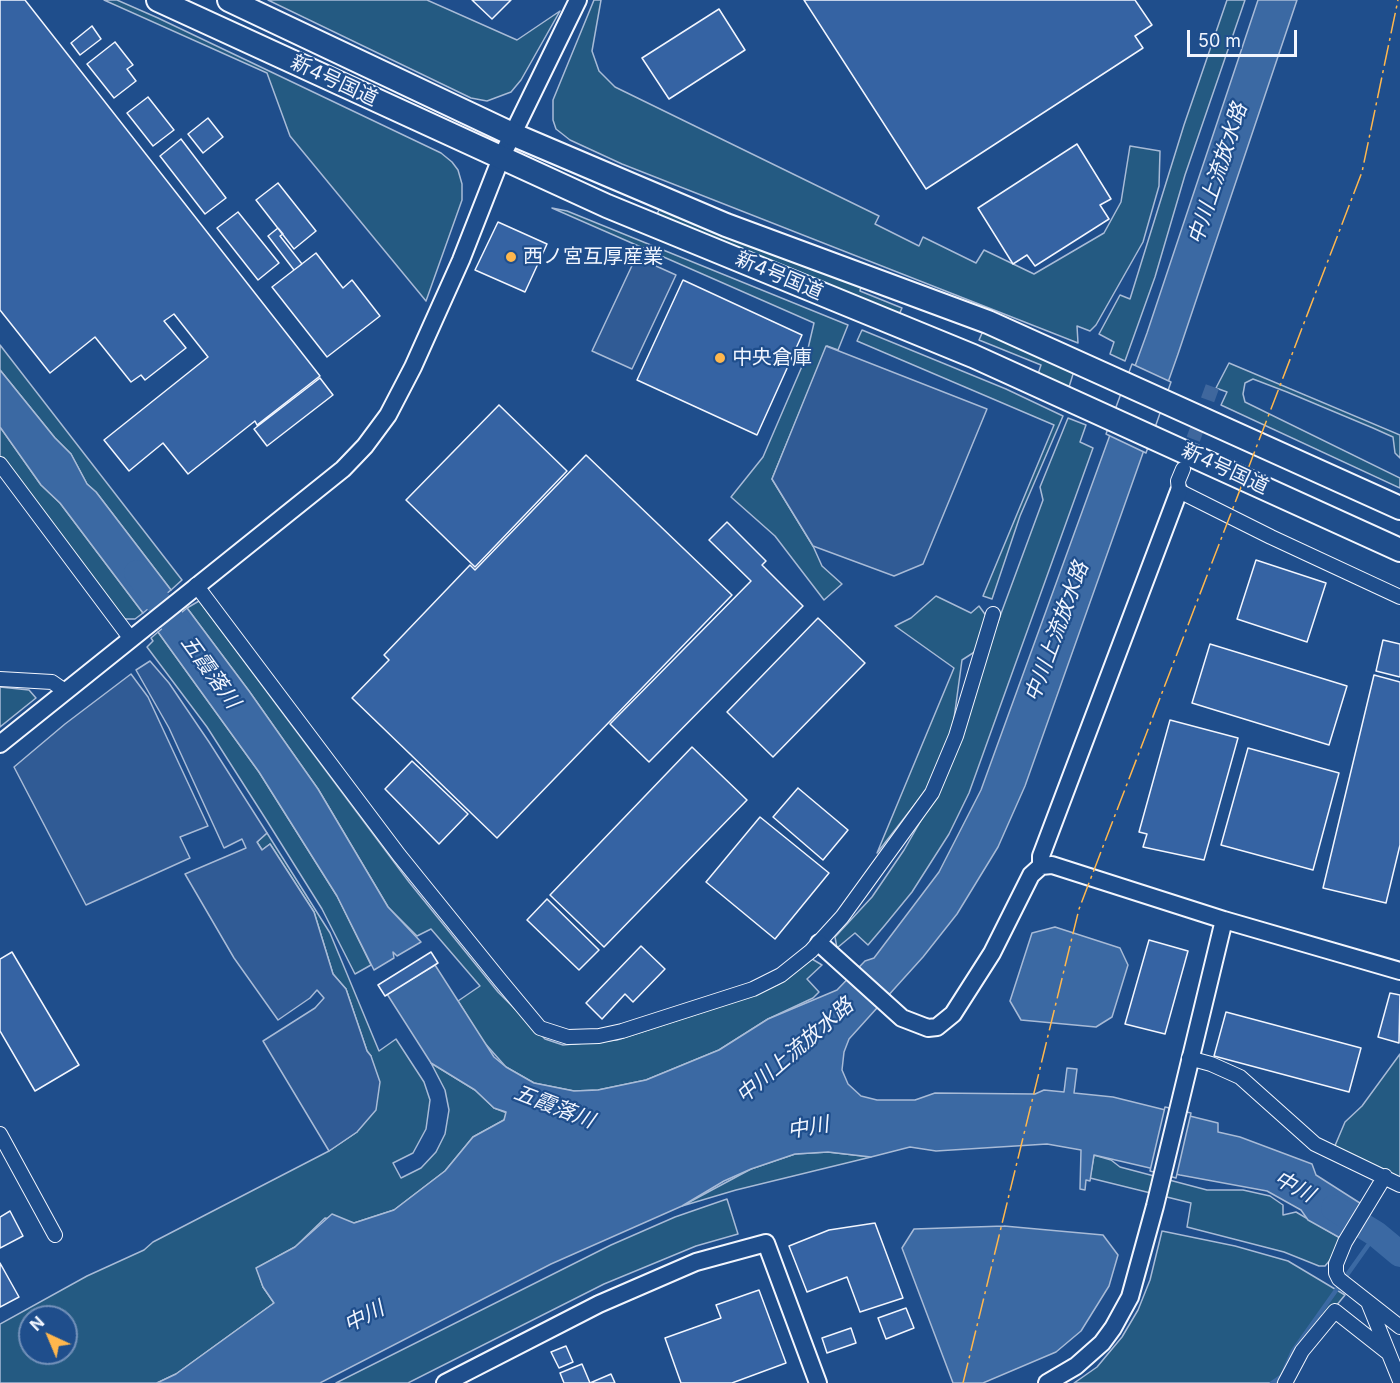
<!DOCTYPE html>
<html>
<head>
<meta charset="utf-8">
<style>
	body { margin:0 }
	#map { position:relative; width:1400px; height:1383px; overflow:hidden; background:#1f4e8c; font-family:Inter,sans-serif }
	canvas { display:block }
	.north { position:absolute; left:18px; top:1305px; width:60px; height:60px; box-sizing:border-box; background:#1f4e8c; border:2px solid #7391ba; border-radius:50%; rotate:316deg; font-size:16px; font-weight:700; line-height:24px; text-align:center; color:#f2f6ff }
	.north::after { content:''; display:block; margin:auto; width:21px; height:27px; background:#ffb74d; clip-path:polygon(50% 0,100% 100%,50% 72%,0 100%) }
	.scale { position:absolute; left:1187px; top:30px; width:110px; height:27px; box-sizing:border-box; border:3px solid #f2f6ff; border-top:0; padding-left:8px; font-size:18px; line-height:21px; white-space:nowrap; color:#f2f6ff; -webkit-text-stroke:4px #1f4e8c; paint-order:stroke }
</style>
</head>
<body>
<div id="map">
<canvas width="1400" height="1383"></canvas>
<div class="north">N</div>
<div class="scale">50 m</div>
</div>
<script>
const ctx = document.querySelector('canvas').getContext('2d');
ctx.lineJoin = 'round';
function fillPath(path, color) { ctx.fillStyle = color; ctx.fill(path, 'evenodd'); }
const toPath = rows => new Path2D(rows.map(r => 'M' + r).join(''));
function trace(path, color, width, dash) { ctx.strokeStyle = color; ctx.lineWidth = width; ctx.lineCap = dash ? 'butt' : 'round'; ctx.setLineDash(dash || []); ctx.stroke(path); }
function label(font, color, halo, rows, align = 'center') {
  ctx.font = font + ' Inter,"Noto Sans JP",sans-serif'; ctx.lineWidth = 4.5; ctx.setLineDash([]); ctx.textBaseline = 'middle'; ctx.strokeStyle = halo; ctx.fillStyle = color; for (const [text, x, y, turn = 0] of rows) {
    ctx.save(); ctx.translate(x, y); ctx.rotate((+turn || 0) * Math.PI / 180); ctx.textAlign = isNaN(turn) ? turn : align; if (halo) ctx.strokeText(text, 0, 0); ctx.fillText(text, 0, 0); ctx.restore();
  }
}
const green = toPath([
	[104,0,117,0,158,18,441,153,452,162,458,170,462,184,462,200,426,301,290,136,267,73,104,0],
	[268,0,427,0,517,40,560,11,521,80,511,92,487,101,471,98,268,0],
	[594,0,601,0,592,51,599,71,615,87,879,216,875,224,919,246,923,237,976,263,984,250,1034,274,1104,233,1121,202,1130,146,1160,151,1159,186,1143,242,1096,325,1090,331,1077,326,1078,343,622,164,570,140,556,129,553,120,553,100,594,0],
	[1227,0,1245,0,1185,175,1155,277,1125,361,1110,354,1114,342,1099,334,1120,295,1130,299,1184,125,1227,0],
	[552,208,567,211,848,325,838,350,827,346,772,479,813,546,822,566,842,584,824,600,775,536,731,497,763,457,806,357,814,323,552,208],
	[660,208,862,282,860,291,902,308,898,317,657,214,660,208],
	[862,330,1006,389,1063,416,1020,516,992,599,983,596,1054,425,857,341,862,330],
	[983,331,1074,371,1069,387,1038,374,1041,365,979,340,983,331],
	[0,345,182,580,171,590,96,492,87,484,71,454,55,438,0,370,0,345],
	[1229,363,1400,435,1400,458,1395,453,1393,437,1373,428,1287,392,1253,379,1245,383,1243,394,1245,402,1400,478,1400,488,1221,405,1227,392,1216,388,1229,363],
	[1068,418,1086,425,1080,442,1093,448,969,793,949,834,912,892,885,925,868,945,855,933,837,948,835,937,872,897,904,850,931,803,1043,500,1040,487,1068,418],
	[0,427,41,485,60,503,143,613,135,619,124,619,0,457,0,427],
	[936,596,971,613,979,606,987,617,976,651,962,660,952,733,930,785,877,853,954,668,895,626,911,618,936,596],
	[199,601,409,882,498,992,545,1039,563,1045,617,1040,749,997,779,984,812,959,822,965,807,979,819,992,813,998,768,1019,719,1050,646,1080,598,1090,574,1091,534,1083,506,1067,482,1040,458,1001,480,986,431,929,417,936,388,907,318,789,249,691,187,608,199,601],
	[158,632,259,772,337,896,371,965,355,974,322,909,267,821,207,727,147,647,153,641,151,638,158,632],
	[0,687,29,690,36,698,0,727,0,687],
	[267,833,330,933,379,1051,396,1039,424,1082,430,1100,426,1129,413,1153,393,1163,401,1178,421,1168,436,1152,445,1134,449,1110,445,1090,431,1063,475,1090,494,1108,507,1113,504,1120,473,1137,445,1171,394,1210,354,1223,325,1218,295,1247,257,1268,263,1287,274,1303,176,1374,157,1383,0,1383,0,1324,87,1276,144,1250,153,1242,329,1151,357,1132,371,1056,367,1051,346,989,333,974,314,912,270,844,262,850,257,842,267,833],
	[30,1317,66,1317,66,1353,30,1353,30,1317],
	[1400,1054,1400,1179,1334,1148,1345,1122,1362,1106,1400,1054],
	[828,1152,871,1157,736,1190,682,1206,751,1169,795,1154,828,1152],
	[1094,1155,1111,1160,1120,1167,1207,1190,1243,1190,1270,1196,1283,1205,1283,1215,1296,1212,1342,1239,1331,1259,1325,1266,1319,1266,1284,1252,1187,1227,1191,1203,1090,1178,1094,1155],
	[727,1199,738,1234,696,1246,604,1284,408,1383,336,1383,611,1245,675,1217,727,1199],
	[1162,1231,1235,1246,1288,1261,1345,1295,1300,1350,1278,1383,1074,1383,1097,1367,1122,1337,1138,1310,1150,1280,1162,1231]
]);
fillPath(green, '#245a82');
trace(green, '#a8bbd7', 1.5);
const parking = toPath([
	[636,257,676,275,632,369,592,351,636,257],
	[826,346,987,409,923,564,894,576,813,546,772,479,826,346],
	[150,661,169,683,209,742,267,833,257,842,262,850,270,844,314,912,333,974,346,989,367,1051,371,1056,380,1082,376,1110,357,1132,329,1151,263,1041,315,1008,324,998,317,990,310,998,278,1020,234,958,185,874,246,848,242,839,224,848,169,728,136,670,150,661],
	[131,674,148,697,208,826,180,837,190,858,86,905,14,767,65,724,131,674]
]);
fillPath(parking, '#305b95');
trace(parking, '#a8bbd7', 1.5);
const water = toPath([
	[1258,0,1297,0,1178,354,1025,786,998,847,957,914,923,957,849,1039,844,1052,842,1070,848,1084,861,1096,877,1100,915,1100,935,1093,1035,1094,1044,1090,1064,1092,1067,1068,1077,1069,1074,1093,1113,1097,1218,1123,1218,1132,1240,1137,1312,1164,1316,1175,1363,1205,1342,1239,1308,1220,1301,1210,1267,1191,1180,1175,1094,1155,1090,1181,1086,1180,1085,1190,1080,1189,1081,1150,1047,1144,936,1151,910,1147,871,1157,828,1152,795,1154,751,1169,724,1181,682,1206,551,1264,320,1383,157,1383,176,1374,274,1303,263,1287,256,1268,295,1247,332,1214,354,1223,394,1210,445,1171,473,1137,504,1120,506,1112,494,1108,475,1090,431,1063,387,994,435,965,494,1057,506,1067,534,1083,574,1091,598,1090,646,1080,719,1050,768,1019,837,990,865,961,874,958,939,872,981,790,1147,333,1258,0],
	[0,370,55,438,71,454,87,484,96,492,171,590,143,613,60,503,41,485,0,427,0,370],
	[187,608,249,691,318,789,388,907,421,942,397,956,393,952,394,958,374,970,337,896,259,772,158,632,187,608],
	[1055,927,1120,948,1128,965,1112,1017,1096,1027,1021,1020,1010,1001,1032,933,1055,927],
	[1004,1226,1103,1235,1118,1255,1109,1286,1081,1331,1056,1352,983,1383,953,1383,902,1248,914,1229,1004,1226]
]);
fillPath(water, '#3b69a3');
trace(water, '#a8bbd7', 1.5);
const pier = toPath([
	[1132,364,1171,382,1146,453,1106,434,1132,364],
	[1165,1107,1191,1113,1176,1178,1150,1171,1165,1107]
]);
fillPath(pier, '#1f4e8c');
trace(pier, '#a8bbd7', 1.5);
trace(toPath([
	[1272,1383,1282,1376,1293,1351,1376,1234]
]), '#3b69a3', 4.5);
trace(toPath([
	[137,573,192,648],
	[1334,1208,1376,1234,1400,1254]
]), '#3b69a3', 26);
const building = toPath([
	[0,0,25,0,320,376,257,425,255,421,188,474,163,443,129,471,104,440,208,357,174,314,164,321,186,348,145,380,141,375,131,382,95,337,50,373,0,310,0,0],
	[472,0,511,0,492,19,472,0],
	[804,0,1135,0,1152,25,1135,36,1143,48,926,189,804,0],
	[719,9,745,50,669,99,642,58,719,9],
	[92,26,101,39,80,55,71,43,92,26],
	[115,42,133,65,127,69,136,81,114,98,87,64,115,42],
	[148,97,174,130,153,146,127,113,148,97],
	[208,118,223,137,203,153,188,134,208,118],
	[181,139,226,198,205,214,160,156,181,139],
	[1077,144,1111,199,1100,205,1109,219,1035,266,1027,255,1013,264,978,208,1077,144],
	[278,183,316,231,294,249,256,200,278,183],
	[238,212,279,263,258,280,217,228,238,212],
	[498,222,547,244,525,292,475,270,498,222],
	[278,228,283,234,280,236,302,264,294,270,268,236,278,228],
	[316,253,343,288,352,280,380,316,327,357,272,287,316,253],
	[683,280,802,335,757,435,637,380,683,280],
	[320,378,333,395,267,446,254,429,320,378],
	[499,405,567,471,475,567,406,500,499,405],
	[586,455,732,595,497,838,352,698,389,660,384,655,470,565,475,570,586,455],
	[727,522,766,561,762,565,803,606,649,762,610,724,751,581,709,540,727,522],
	[1256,560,1326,583,1307,642,1237,619,1256,560],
	[818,618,865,663,773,757,727,712,818,618],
	[1383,640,1400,644,1400,677,1376,671,1383,640],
	[1210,644,1347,686,1329,745,1192,703,1210,644],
	[1374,675,1400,682,1400,845,1386,903,1323,888,1374,675],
	[1170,720,1238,738,1204,860,1143,847,1147,834,1139,832,1170,720],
	[692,747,747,800,604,947,550,895,692,747],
	[1248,748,1339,773,1313,870,1221,845,1248,748],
	[412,761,468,814,439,844,385,789,412,761],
	[798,788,848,830,823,860,773,817,798,788],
	[760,817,829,873,775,939,706,882,760,817],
	[547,899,599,950,579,970,527,920,547,899],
	[1149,940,1188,951,1165,1034,1125,1024,1149,940],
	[641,946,665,969,633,1002,625,994,602,1019,586,1003,641,946],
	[12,952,79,1065,35,1091,0,1031,0,959,12,952],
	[431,952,438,963,385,996,378,985,431,952],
	[1390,993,1400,995,1399,1043,1378,1037,1390,993],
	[1226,1012,1361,1048,1349,1092,1214,1056,1226,1012],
	[10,1211,23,1236,0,1248,0,1217,10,1211],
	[875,1223,903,1298,860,1312,847,1277,807,1292,789,1246,829,1230,875,1223],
	[0,1263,19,1297,0,1307,0,1263],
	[759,1290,786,1363,732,1383,681,1383,665,1338,721,1318,716,1305,759,1290],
	[906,1308,914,1328,886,1339,878,1318,906,1308],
	[851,1328,856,1343,827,1353,822,1338,851,1328],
	[566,1346,573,1362,559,1368,551,1352,566,1346],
	[582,1364,590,1383,611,1374,615,1383,564,1383,560,1373,582,1364]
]);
fillPath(building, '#3563a3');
trace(building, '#f2f6ff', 1.5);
trace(toPath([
	[1186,459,1213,385]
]), '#3f679d', 14, [14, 7]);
const minor = toPath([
	[0,464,131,639],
	[1183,469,1178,481,1179,491,1271,537,1400,597],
	[196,585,399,855,500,980,540,1028,568,1037,599,1036,622,1031,753,989,781,975,811,951,842,917,932,793,956,736,993,614],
	[0,679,52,682,65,691],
	[1189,1058,1211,1064,1240,1077,1315,1144,1400,1185],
	[0,1134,55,1235],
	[1385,1176,1345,1242,1336,1264,1336,1273,1339,1279,1400,1327],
	[1368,1302,1400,1381],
	[1285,1383,1302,1351,1335,1311,1387,1352]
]);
const tertiary = toPath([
	[0,744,343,469,365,446,388,415,413,367,461,260,501,158,578,0],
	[1041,866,1041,856,1179,491],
	[819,943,902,1018,928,1028,937,1027,953,1014,992,953,1031,875,1041,866,1052,865,1224,920],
	[445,1383,599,1304,696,1262,766,1243,818,1383],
	[1047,1383,1076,1366,1102,1343,1113,1328,1130,1297,1155,1206,1224,920,1400,971]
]);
const trunk = toPath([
	[158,0,607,206,973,356,1400,550],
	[229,0,512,134,726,225,988,322,1400,508]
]);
trace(minor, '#f2f6ff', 16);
trace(tertiary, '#f2f6ff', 20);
trace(trunk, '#f2f6ff', 26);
trace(minor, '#1f4e8c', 14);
trace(tertiary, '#1f4e8c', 16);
trace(trunk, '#1f4e8c', 22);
trace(toPath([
	[963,1383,1079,909,1362,172,1398,0]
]), '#ffb74d', 1.5, [21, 4.5, 3, 4.5]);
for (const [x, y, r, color] of [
	[511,257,6,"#ffb74d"],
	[720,358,6,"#ffb74d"]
]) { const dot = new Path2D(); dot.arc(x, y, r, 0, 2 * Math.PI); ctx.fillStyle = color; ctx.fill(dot); trace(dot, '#1f4e8c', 2); }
label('20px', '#f2f6ff', '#1f4e8c', [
	["新4号国道",334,81,25],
	["新4号国道",779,276,23],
	["新4号国道",1225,469,25]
]);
label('20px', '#f2f6ff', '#1f4e8c', [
	["西ノ宮互厚産業",523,257],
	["中央倉庫",732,358]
], 'left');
label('italic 21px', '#f2f6ff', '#1f4e8c', [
	["中川上流放水路",1218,174,-72],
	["中川上流放水路",1057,632,-70],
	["五霞落川",210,672,54],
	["中川上流放水路",795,1051,-41],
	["五霞落川",554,1107,21],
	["中川",808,1128,-10],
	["中川",1294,1187,28],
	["中川",364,1317,-27]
]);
</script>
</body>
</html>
